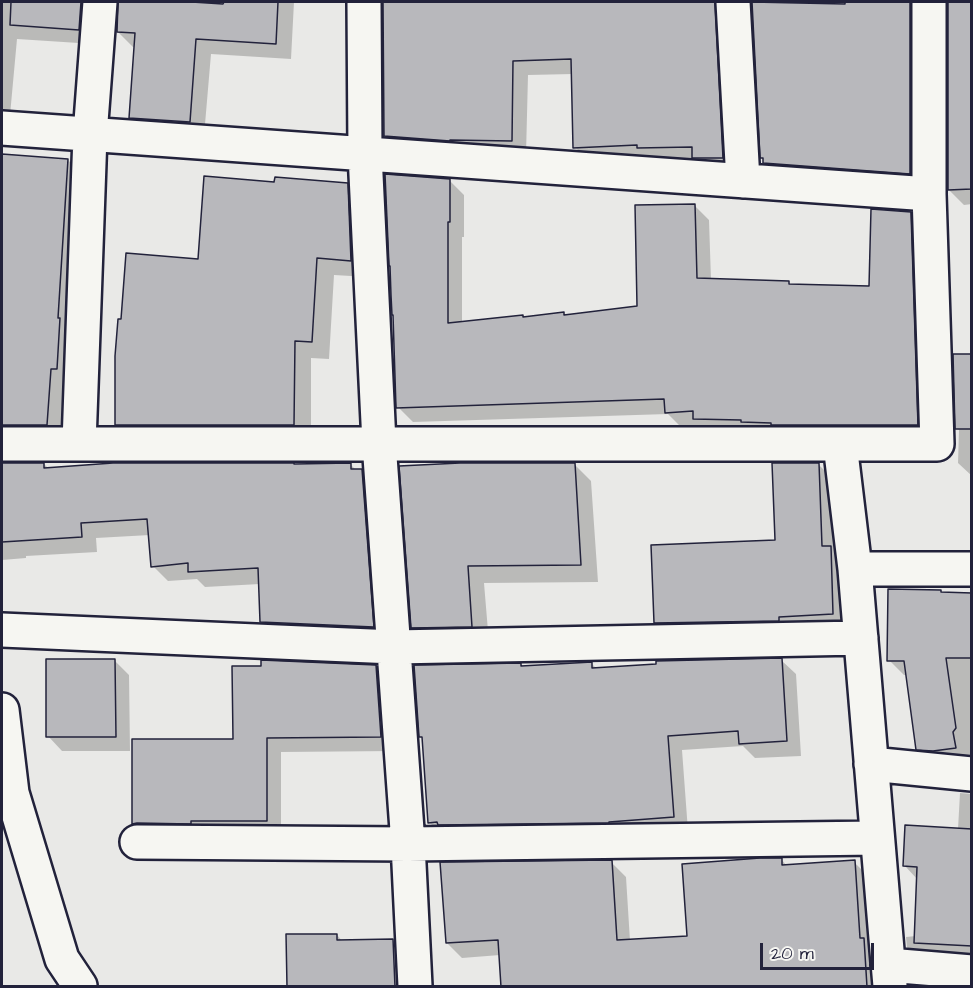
<!DOCTYPE html>
<html>
<head>
<meta charset="utf-8">
<style>
	body { margin:0 }
	#map { position:relative; width:973px; height:988px; overflow:hidden; background:#e9e9e7; font-family:"Architects Daughter",sans-serif }
	canvas { display:block }
	.frame { position:absolute; inset:0; border:3px solid #22223b; pointer-events:none }
	.scale { position:absolute; left:760px; top:943px; width:114px; height:27px; box-sizing:border-box; border:3px solid #22223b; border-top:0; padding-left:8px; font-size:18px; line-height:21px; white-space:nowrap; color:#22223b; -webkit-text-stroke:4px #f6f6f2; paint-order:stroke }
</style>
</head>
<body>
<div id="map">
<canvas width="973" height="988"></canvas>
<div class="frame"></div>
<div class="scale">20 m</div>
</div>
<script>
const ctx = document.querySelector('canvas').getContext('2d');
ctx.lineJoin = 'round';
function fillPath(path, color) { ctx.fillStyle = color; ctx.fill(path, 'evenodd'); }
const toPath = rows => new Path2D(rows.map(r => 'M' + r).join(''));
function trace(path, color, width, dash) { ctx.strokeStyle = color; ctx.lineWidth = width; ctx.lineCap = dash ? 'butt' : 'round'; ctx.setLineDash(dash || []); ctx.stroke(path); }
fillPath(toPath([
	[2,2,105,2,94,44,17,39,9,126,2,133],
	[120,2,294,2,291,59,211,54,204,136,145,132,130,117,136,47,133,47,118,32],
	[385,2,737,2,737,173,590,162,575,147,573,74,528,75,526,155,400,151,385,136],
	[753,2,933,2,925,188,780,178,765,163,765,160,762,157],
	[949,2,972,2,972,204,964,205,949,190],
	[2,155,68,160,83,176,62,440,2,449],
	[449,180,464,195,464,237,462,237,462,323,522,316,524,318,563,314,565,316,639,307,694,205,709,220,711,280,788,282,792,286,871,288,910,213,925,228,932,440,709,433,702,426,681,427,668,414,413,422,398,407],
	[276,183,347,184,364,201,368,277,334,275,329,359,311,358,311,442,134,442,117,425,200,261],
	[972,356,972,476,958,463,959,430,957,428],
	[2,464,44,464,49,469,350,464,357,471,361,470,377,486,388,642,276,637,261,622,260,584,205,587,197,579,168,581,153,566,150,535,96,538,97,552,26,556,26,558,2,560],
	[574,464,591,481,598,582,484,583,489,643,430,644,413,627,401,468],
	[818,464,833,479,836,553,845,562,847,629,670,637,656,623,776,541],
	[940,591,943,594,972,594,972,763,933,764,918,749,908,675,904,675,889,660],
	[114,660,129,675,130,751,62,751,48,736],
	[781,660,796,674,801,756,755,758,743,746,682,750,688,831,444,837,429,822,424,740,421,736,521,665,524,668,591,663,597,669],
	[376,666,390,681,395,751,281,752,281,835,148,838,134,824,133,741,234,740],
	[960,793,972,794,972,966,922,962,907,947,906,937,916,936,918,880,905,866,958,829],
	[781,859,787,866,854,862,869,877,884,986,502,986,500,955,462,958,447,943,611,862,626,877,630,941,688,938],
	[337,935,343,942,393,941,407,955,408,986,288,986]
]), '#0003');
const building = toPath([
	[11,2,81,2,79,30,10,25,11,2],
	[118,2,192,2,223,4,224,2,278,2,276,44,196,39,190,122,129,118,135,33,117,32,118,2],
	[383,2,715,2,723,158,692,158,692,147,637,148,637,145,573,148,571,59,513,61,512,141,450,140,450,141,384,136,383,2],
	[752,2,845,4,845,2,910,2,910,174,763,163,763,158,760,158,752,2],
	[948,2,972,2,972,189,948,190,948,2],
	[2,154,68,159,58,318,60,318,57,369,51,369,47,425,2,425,2,154],
	[385,174,450,179,450,222,448,222,448,323,523,315,523,317,564,312,564,315,637,306,635,205,695,204,697,278,789,281,789,284,869,286,871,209,911,212,918,425,771,425,771,423,741,422,741,420,693,419,693,411,665,413,664,399,396,408,393,315,392,315,391,295,390,266,389,266,385,174],
	[204,176,274,182,275,177,348,183,351,261,317,258,312,342,295,341,294,425,115,425,115,356,118,319,121,319,126,253,198,259,204,176],
	[953,354,972,354,972,429,955,429,953,354],
	[2,463,44,463,44,468,113,463,294,463,294,464,351,463,351,469,362,469,374,627,260,622,258,568,188,572,188,563,151,567,147,519,81,523,82,537,2,542,2,463],
	[460,463,575,463,581,565,468,566,472,627,411,628,399,466,460,463],
	[772,463,819,463,822,546,831,546,833,614,779,617,779,621,654,623,651,545,775,540,772,463],
	[888,589,941,590,941,592,972,593,972,658,946,658,956,728,953,732,956,748,933,751,916,750,904,661,887,661,888,589],
	[782,658,787,741,739,744,738,731,668,736,674,817,609,822,609,823,438,825,437,822,428,823,422,737,419,737,414,665,521,663,521,666,592,662,592,668,656,664,656,661,782,658],
	[46,659,115,659,116,737,46,737,46,659],
	[261,660,376,665,381,737,267,738,267,821,191,821,191,824,137,823,132,824,132,739,233,739,232,666,261,666,261,660],
	[905,825,972,829,972,946,914,943,917,867,903,866,905,825],
	[760,858,782,858,782,865,855,860,860,938,864,938,867,987,501,987,498,940,446,943,440,862,612,860,617,940,687,936,682,864,760,858],
	[286,934,337,934,337,940,393,939,395,987,287,987,286,934]
]);
fillPath(building, '#b8b8bc');
trace(building, '#22223b', 1.5);
const street = toPath([
	[364,2,365,154,379,443,408,844,415,986],
	[733,2,743,181],
	[2,128,929,194],
	[79,443,90,135,100,2],
	[2,444,937,444,929,194,929,2],
	[840,444,855,569,890,986],
	[855,569,972,569],
	[2,630,394,647,861,638],
	[2,710,12,793,62,959,80,986],
	[871,764,972,774],
	[137,842,408,844,877,838],
	[888,965,972,972]
]);
trace(street, '#22223b', 38);
trace(street, '#f6f6f2', 33);
</script>
</body>
</html>
